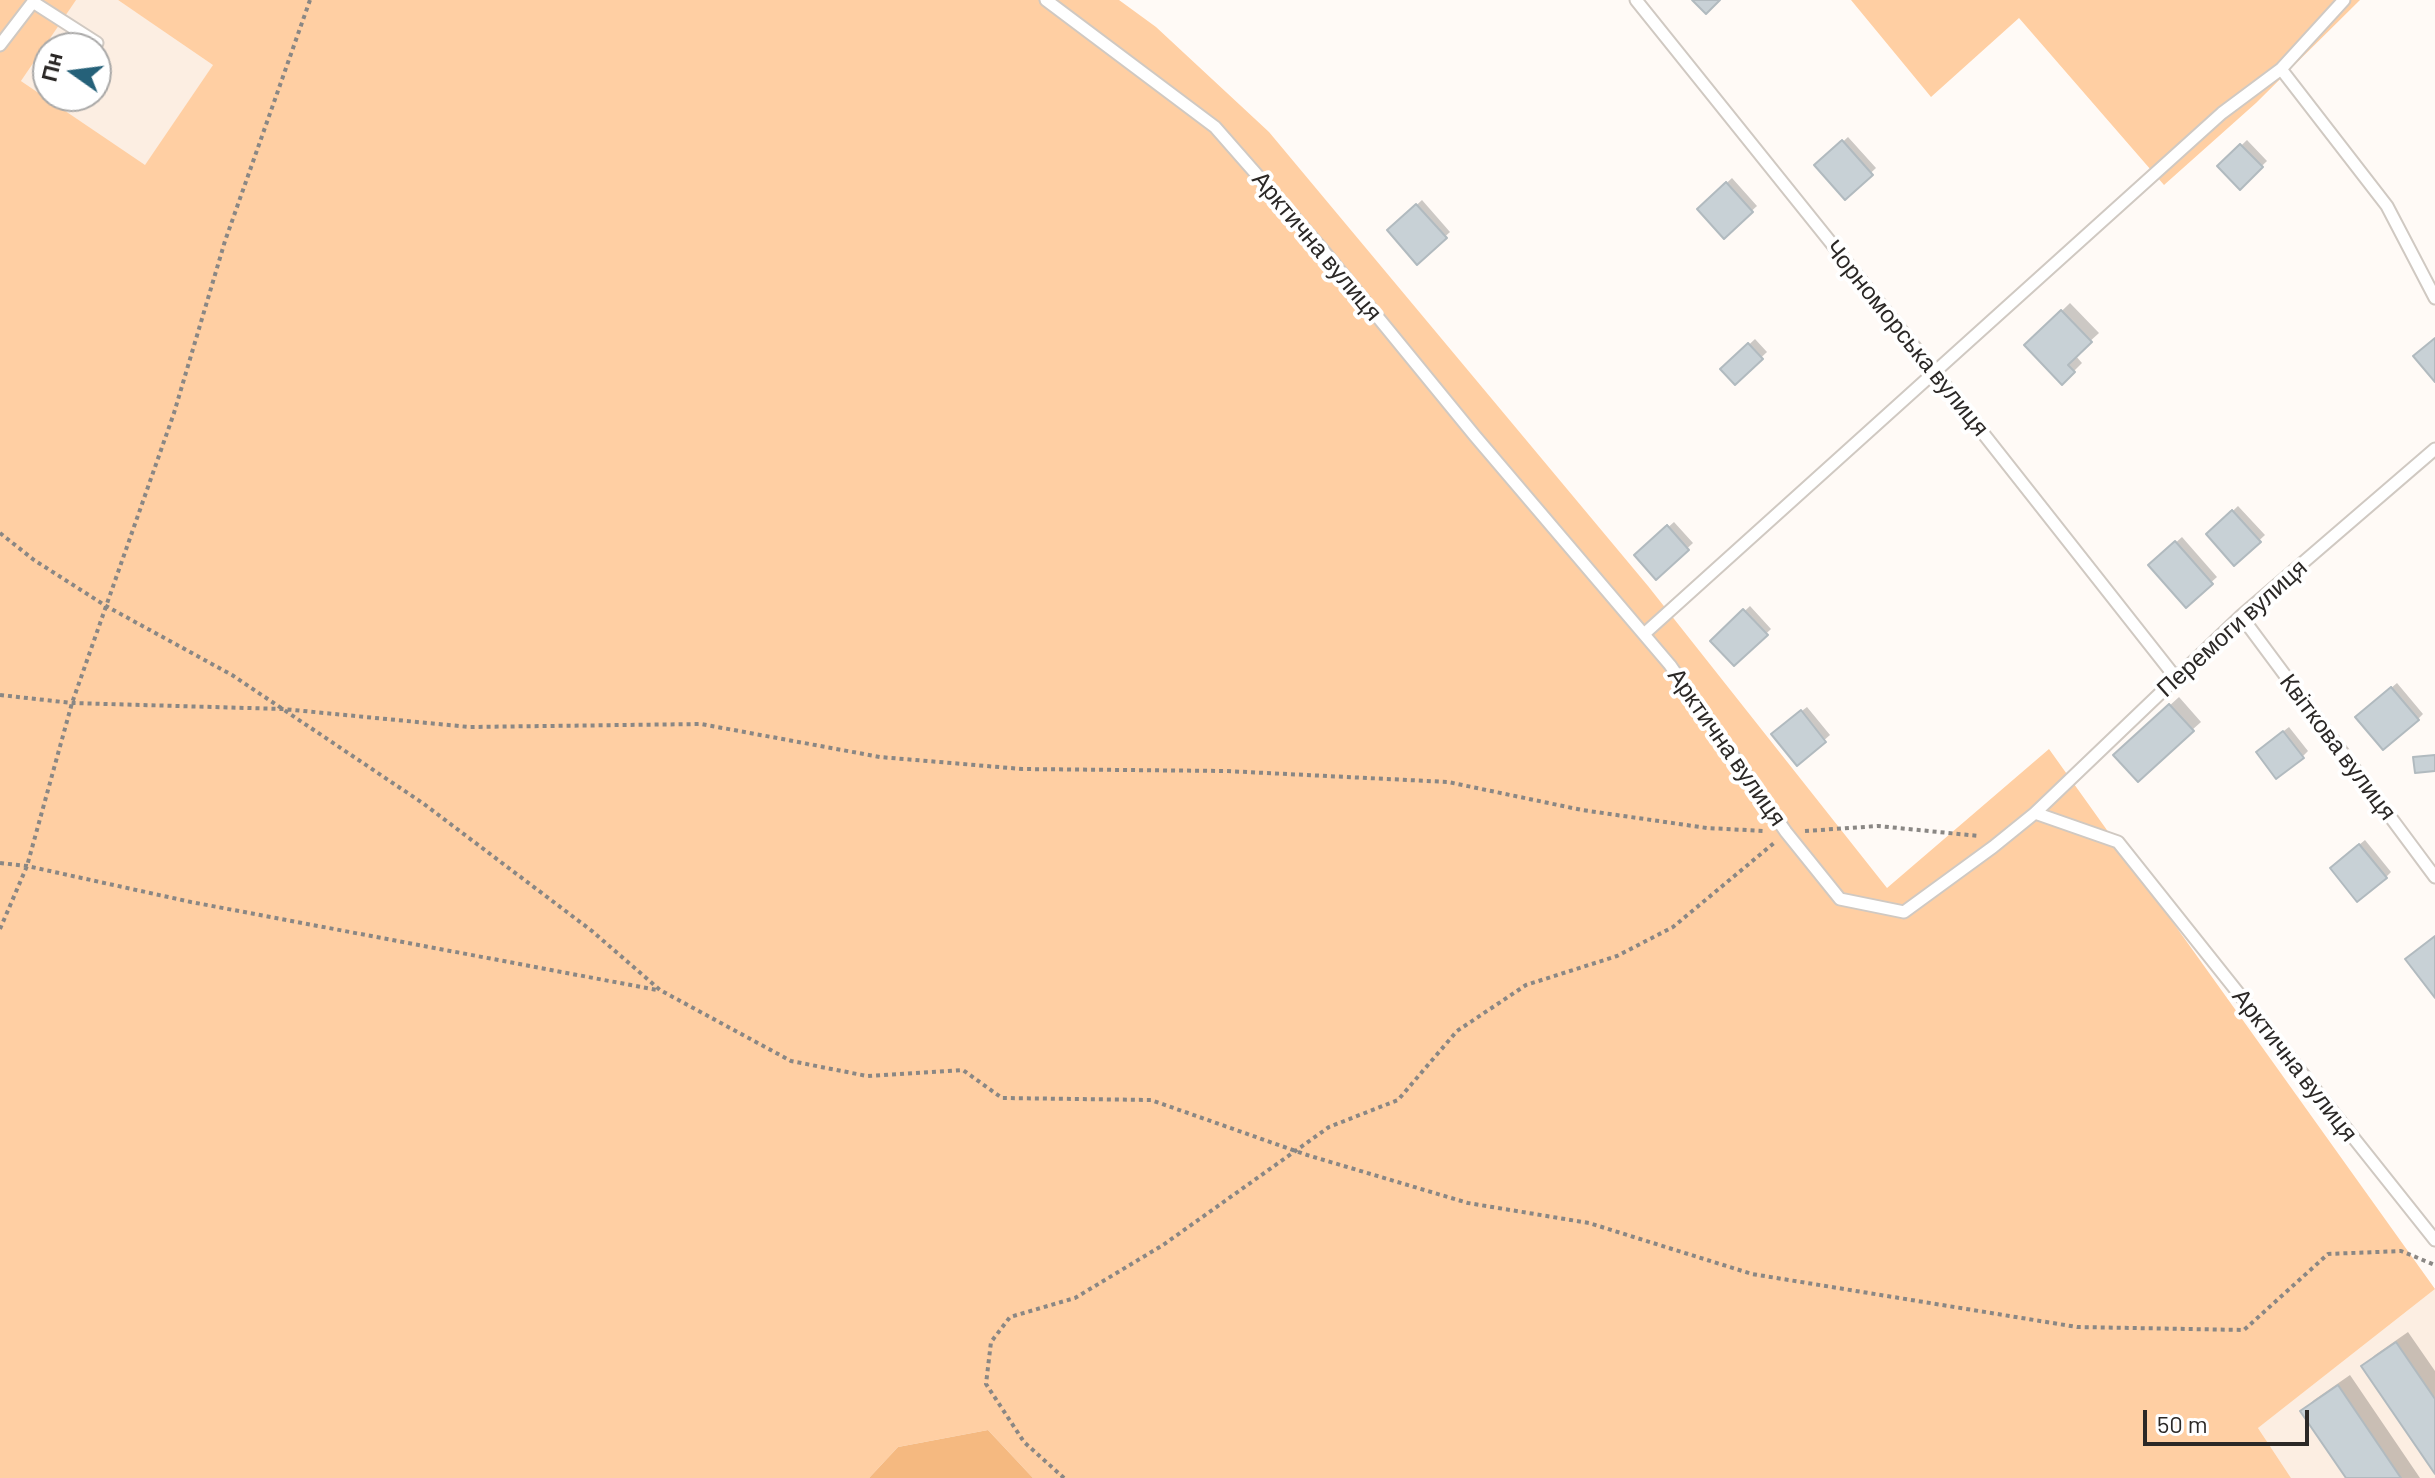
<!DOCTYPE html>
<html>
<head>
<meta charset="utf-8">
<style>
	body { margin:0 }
	#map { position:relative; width:2435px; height:1478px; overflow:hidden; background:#fffaf6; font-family:Barlow,sans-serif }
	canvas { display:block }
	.north { position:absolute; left:32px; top:32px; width:80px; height:80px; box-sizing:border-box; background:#fff; border:2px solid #aaa9a8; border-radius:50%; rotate:284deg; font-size:22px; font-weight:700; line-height:32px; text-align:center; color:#2b2826 }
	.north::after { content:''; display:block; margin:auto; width:28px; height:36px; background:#256179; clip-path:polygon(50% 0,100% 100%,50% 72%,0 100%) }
	.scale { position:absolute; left:2143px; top:1410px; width:166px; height:36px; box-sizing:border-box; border:4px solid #2b2826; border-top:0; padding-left:10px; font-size:24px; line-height:28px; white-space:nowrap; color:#2b2826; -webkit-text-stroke:6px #fff; paint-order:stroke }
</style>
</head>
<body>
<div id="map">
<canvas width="2435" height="1478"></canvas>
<div class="north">Пн</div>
<div class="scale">50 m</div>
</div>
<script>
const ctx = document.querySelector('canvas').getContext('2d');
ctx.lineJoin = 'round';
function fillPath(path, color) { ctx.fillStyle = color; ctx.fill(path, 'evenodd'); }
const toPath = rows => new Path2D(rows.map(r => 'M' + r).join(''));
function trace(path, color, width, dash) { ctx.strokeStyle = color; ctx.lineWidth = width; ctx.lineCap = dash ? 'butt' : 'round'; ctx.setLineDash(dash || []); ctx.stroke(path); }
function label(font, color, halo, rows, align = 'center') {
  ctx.font = font + ' Barlow,sans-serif'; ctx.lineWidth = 8; ctx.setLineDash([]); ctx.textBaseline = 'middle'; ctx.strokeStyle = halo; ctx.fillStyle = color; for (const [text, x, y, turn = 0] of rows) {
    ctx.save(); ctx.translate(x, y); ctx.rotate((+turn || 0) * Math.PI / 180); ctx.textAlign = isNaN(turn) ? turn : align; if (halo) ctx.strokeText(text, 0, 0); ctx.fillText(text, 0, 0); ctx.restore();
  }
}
fillPath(toPath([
	[75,0,118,0,214,64,145,166,21,81],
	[48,48,96,48,96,96,48,96],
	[2435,1289,2435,1478,2291,1478,2258,1428]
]), '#fceee2');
fillPath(toPath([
	[0,0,76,0,21,81,145,165,213,65,118,0,1119,0,1156,27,1269,132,1648,586,1887,888,2049,749,2435,1289,2258,1428,2291,1478,1033,1478,988,1430,898,1447,869,1478,0,1478],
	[1851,0,2360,0,2256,103,2164,185,2019,18,1931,97]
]), '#ffcfa3');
fillPath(toPath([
	[988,1430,1033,1478,869,1478,898,1447]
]), '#f5b980');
fillPath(toPath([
	[1848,137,1876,168,1845,197,1817,166],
	[2247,140,2267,161,2240,187,2220,166],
	[1732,178,1757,206,1724,236,1699,209],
	[1422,200,1450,232,1417,262,1390,230],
	[2070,303,2099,333,2075,355,2082,363,2062,383,2027,345],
	[1755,339,1767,352,1735,382,1723,369],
	[2238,506,2265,535,2235,563,2209,534],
	[1674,522,1693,543,1656,577,1637,555],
	[2182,537,2217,577,2186,605,2151,565],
	[1750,606,1771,629,1734,664,1713,641],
	[2397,683,2423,714,2418,719,2363,712],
	[2179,697,2201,722,2192,730,2124,747],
	[1807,707,1830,735,1798,763,1779,729],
	[2289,727,2308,751,2303,756,2263,747],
	[2365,840,2391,872,2386,877,2337,863],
	[2408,1332,2435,1371,2435,1470,2364,1366,2375,1355],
	[2350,1375,2420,1478,2348,1478,2303,1411,2314,1400]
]), '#0003');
const building = toPath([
	[1692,0,1720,0,1706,14,1692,0],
	[1842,140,1873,175,1845,200,1814,165,1842,140],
	[2240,144,2263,167,2240,190,2217,166,2240,144],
	[1726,182,1753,212,1724,239,1697,209,1726,182],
	[1416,204,1447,238,1417,265,1387,230,1416,204],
	[2061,310,2092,342,2068,365,2075,372,2062,385,2024,345,2061,310],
	[2435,338,2435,382,2413,356,2435,338],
	[1748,343,1763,359,1735,385,1720,369,1748,343],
	[2232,510,2261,542,2234,566,2206,534,2232,510],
	[1667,525,1689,550,1656,580,1634,555,1667,525],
	[2175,541,2213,584,2186,608,2148,565,2175,541],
	[1743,609,1768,635,1734,666,1710,641,1743,609],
	[2391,687,2419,720,2383,750,2355,717,2391,687],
	[2169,704,2194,731,2138,782,2113,755,2169,704],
	[1801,710,1826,742,1797,766,1771,734,1801,710],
	[2283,731,2304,758,2276,779,2256,752,2283,731],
	[2435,755,2435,771,2415,773,2413,757,2435,755],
	[2359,844,2387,878,2357,902,2330,868,2359,844],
	[2435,936,2435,998,2405,959,2435,936],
	[2396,1342,2435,1399,2435,1474,2361,1366,2396,1342],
	[2338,1385,2401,1478,2346,1478,2300,1411,2338,1385]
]);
fillPath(building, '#c8d1d6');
trace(building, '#b1babf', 2);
const lane = toPath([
	[1046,0,1215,127,1322,249,1475,436,1670,665,1786,832,1840,899,1904,912,1993,847,2035,813,2118,842,2435,1240],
	[1636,0,1934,371,2176,678],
	[2344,0,2281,69,2387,206,2435,298],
	[0,45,33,2,97,43],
	[2241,616,2435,877],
	[1644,634,2222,113,2281,69],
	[2035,813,2241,616,2435,449]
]);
trace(lane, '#d0c9c2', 15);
trace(toPath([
	[0,533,34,560,106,606,232,675,424,804,592,931,660,990,791,1061,867,1076,963,1070,1002,1098,1151,1100,1307,1155,1468,1203,1589,1223,1752,1274,2077,1327,2244,1330,2328,1254,2401,1251,2435,1265],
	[0,695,72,703,283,709,469,727,701,724,880,757,1022,769,1226,771,1448,782,1582,810,1707,828,1764,831],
	[1805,831,1878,826,1979,836],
	[0,863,27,866,191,902,657,990],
	[0,929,27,866,72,703,174,413,225,241,310,0],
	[1064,1478,1024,1442,986,1384,991,1342,1010,1317,1075,1298,1163,1245,1329,1127,1398,1100,1457,1031,1526,985,1617,956,1673,927,1774,843]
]), '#8a8784', 4, [4, 4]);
trace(lane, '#fff', 11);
label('24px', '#2b2826', '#fff', [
	["Арктична вулиця",1317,246,50],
	["Чорноморська вулиця",1907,338,51],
	["Перемоги вулиця",2232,628,-42],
	["Арктична вулиця",1727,747,55],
	["Квіткова вулиця",2338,747,53],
	["Арктична вулиця",2295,1065,52]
]);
</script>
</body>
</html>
